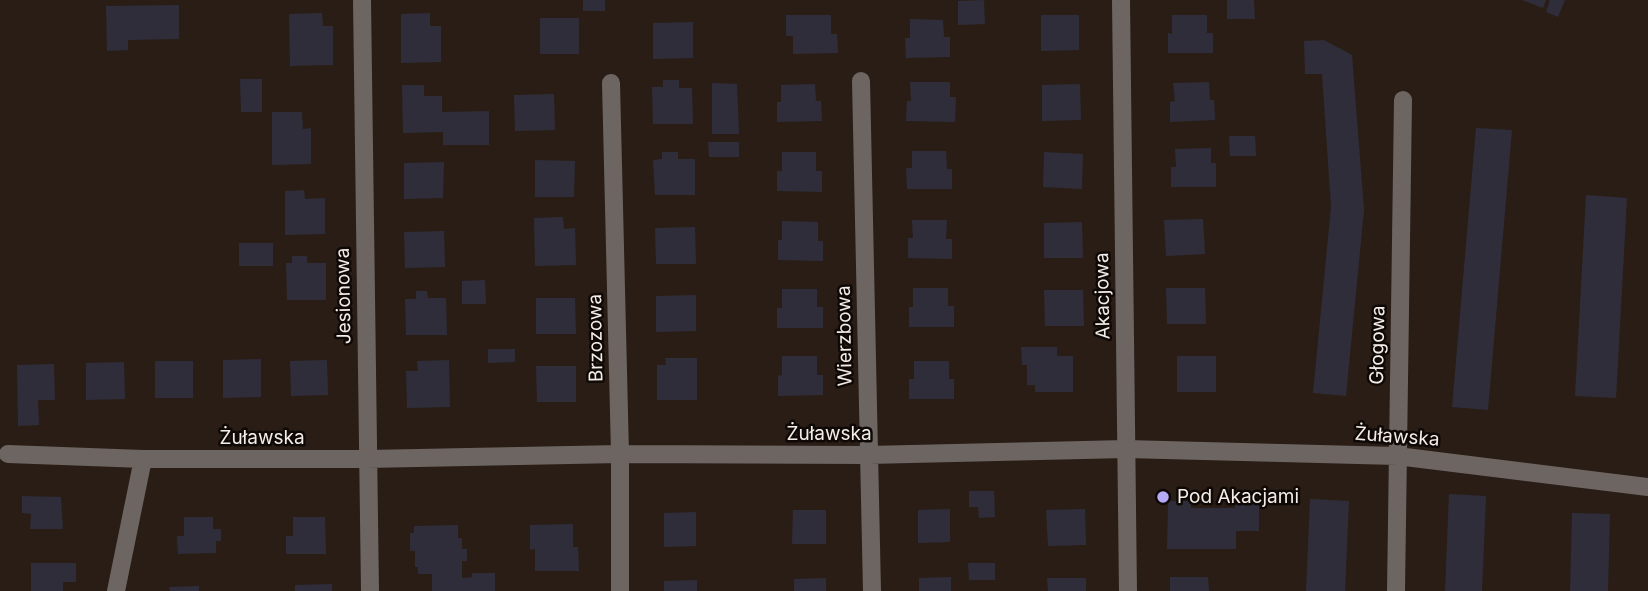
<!DOCTYPE html>
<html>
<head>
<meta charset="utf-8">
<style>
	body { margin:0 }
	canvas { display:block; background:#291d15 }
</style>
</head>
<body>
<canvas width="1648" height="591"></canvas>
<script>
const ctx = document.querySelector('canvas').getContext('2d');
ctx.lineJoin = 'round';
function fillPath(path, color) { ctx.fillStyle = color; ctx.fill(path, 'evenodd'); }
const toPath = rows => new Path2D(rows.map(r => 'M' + r).join(''));
function trace(path, color, width, dash) { ctx.strokeStyle = color; ctx.lineWidth = width; ctx.lineCap = dash ? 'butt' : 'round'; ctx.setLineDash(dash || []); ctx.stroke(path); }
function label(font, color, halo, rows, align = 'center') {
  ctx.font = font + ' Inter,sans-serif'; ctx.lineWidth = 5; ctx.setLineDash([]); ctx.textBaseline = 'middle'; ctx.strokeStyle = halo; ctx.fillStyle = color; for (const [text, x, y, turn = 0] of rows) {
    ctx.save(); ctx.translate(x, y); ctx.rotate((+turn || 0) * Math.PI / 180); ctx.textAlign = isNaN(turn) ? turn : align; if (halo) ctx.strokeText(text, 0, 0); ctx.fillText(text, 0, 0); ctx.restore();
  }
}
fillPath(toPath([
	[583,0,605,0,605,11,583,11],
	[984,0,985,24,958,25,958,1],
	[1227,0,1254,0,1255,19,1227,19],
	[1522,0,1546,0,1543,8],
	[1550,0,1565,0,1558,17,1546,12],
	[179,5,179,39,128,40,128,50,107,51,106,6],
	[322,13,323,26,333,26,333,65,290,66,289,14],
	[430,13,430,26,441,26,441,62,401,63,401,14],
	[786,15,831,15,831,34,837,34,838,53,793,54,793,36,786,36],
	[1041,15,1079,15,1079,50,1041,51],
	[1172,15,1207,15,1207,33,1213,33,1213,53,1168,53,1168,33,1172,34],
	[540,18,579,18,579,54,540,54],
	[910,19,943,20,944,37,950,37,950,57,906,58,905,38,910,38],
	[693,22,693,58,653,59,653,23],
	[1324,40,1352,55,1364,210,1346,396,1313,393,1331,207,1322,74,1305,74,1304,41],
	[240,79,262,79,262,112,241,112],
	[663,80,679,80,679,88,692,88,693,124,653,124,652,87,663,87],
	[910,82,950,82,950,97,956,97,955,122,906,121,907,101,911,101],
	[1209,82,1210,100,1214,100,1215,120,1170,122,1170,102,1175,101,1173,83],
	[712,83,737,84,739,134,712,134],
	[815,84,816,101,821,101,822,121,777,122,777,102,781,102,781,85],
	[1080,84,1081,120,1042,121,1042,85],
	[402,85,424,85,424,96,442,96,442,112,489,111,489,145,443,145,443,132,403,133],
	[554,94,555,130,515,131,514,95],
	[272,112,302,112,303,129,311,128,311,164,272,165],
	[1476,128,1512,130,1488,410,1452,407],
	[1229,136,1255,136,1256,156,1230,156],
	[708,142,739,142,739,157,709,157],
	[1211,148,1211,163,1216,163,1216,187,1171,187,1171,167,1176,167,1175,149],
	[912,151,946,151,947,169,952,169,952,189,907,189,906,168,912,168],
	[662,152,678,152,678,159,695,159,695,195,655,195,653,160,662,159],
	[782,152,816,152,816,171,822,171,822,192,777,191,777,171,782,171],
	[1044,152,1083,154,1082,189,1043,187],
	[535,160,575,161,574,197,535,197],
	[444,162,443,198,404,199,404,163],
	[304,190,305,199,325,198,325,234,285,235,285,191],
	[1586,195,1627,198,1616,398,1575,396],
	[563,217,564,229,575,228,576,265,535,266,534,218],
	[1203,219,1205,254,1166,256,1164,220],
	[912,220,947,220,946,239,952,239,952,259,908,258,908,238,913,238],
	[782,221,818,222,818,241,823,241,823,261,778,260,778,240,782,240],
	[1082,222,1083,258,1044,258,1044,223],
	[695,227,696,264,656,264,655,228],
	[444,231,445,267,405,268,404,232],
	[239,243,273,243,273,266,239,266],
	[292,256,307,256,307,263,326,263,326,300,287,300,286,263,292,263],
	[485,280,486,304,462,304,462,281],
	[913,288,948,288,948,306,954,306,954,327,909,327,909,307,913,307],
	[1166,288,1205,288,1206,324,1167,324],
	[782,289,817,289,817,307,823,307,823,328,777,328,777,308,782,308],
	[1044,290,1083,290,1084,326,1045,326],
	[416,291,427,291,428,298,446,298,447,335,406,335,405,299,416,299],
	[696,295,696,331,656,332,656,296],
	[536,298,575,298,576,334,536,334],
	[1021,347,1057,347,1057,356,1073,356,1073,392,1035,392,1035,385,1027,385,1027,365,1022,365],
	[488,349,515,349,515,362,488,363],
	[782,356,817,356,817,375,823,375,823,395,778,396,778,376,782,375],
	[1177,356,1216,356,1216,392,1177,392],
	[665,358,697,358,697,400,657,400,657,365,666,365],
	[261,359,261,397,223,398,223,360],
	[327,360,328,395,291,396,290,361],
	[449,360,450,407,407,408,406,371,418,371,417,361],
	[155,361,193,361,193,398,155,398],
	[914,361,949,361,949,379,954,379,954,399,909,399,909,379,914,379],
	[124,362,125,399,86,400,86,363],
	[54,364,55,400,38,400,39,425,18,426,17,365],
	[536,366,576,366,576,402,537,402],
	[969,491,994,491,995,517,979,518,978,507,969,507],
	[1449,494,1486,496,1482,591,1445,591],
	[22,496,61,497,63,529,30,529,31,514,22,513],
	[1310,499,1349,501,1345,591,1306,591],
	[1168,501,1191,501,1191,508,1235,508,1235,502,1259,503,1259,531,1236,531,1236,549,1167,549],
	[950,509,950,542,918,543,918,510],
	[1085,509,1086,545,1048,546,1046,510],
	[793,510,826,510,826,544,792,544],
	[696,512,696,546,664,547,664,513],
	[1572,513,1610,514,1608,591,1570,591],
	[184,517,213,517,213,529,221,529,221,541,216,541,216,553,178,554,177,536,184,536],
	[293,517,325,517,326,554,286,554,286,536,293,536],
	[573,524,573,547,578,547,579,571,535,571,535,549,530,550,530,525],
	[458,525,458,538,462,538,462,549,467,549,467,561,462,561,462,578,472,577,472,573,495,573,495,591,432,591,432,574,418,574,418,567,415,567,415,551,410,551,410,533,414,533,414,526],
	[31,563,76,563,76,582,63,582,63,591,31,591],
	[968,563,995,563,995,580,969,580],
	[951,577,951,591,919,591,919,578],
	[1170,577,1208,577,1209,591,1170,591],
	[826,578,826,591,794,591,794,579],
	[1047,578,1086,578,1086,591,1048,591],
	[697,580,697,591,664,591,664,581],
	[332,584,332,591,295,591,295,585],
	[199,586,199,591,170,591,169,587]
]), '#2f2d3a');
trace(toPath([
	[362,0,370,591],
	[1121,0,1128,591],
	[861,81,872,591],
	[611,83,620,454,620,591],
	[8,454,143,459,367,459,620,454,868,455,1126,449,1397,456,1648,487],
	[116,591,143,459],
	[1396,591,1403,100]
]), '#6c6561', 18);
for (const [x, y, r, color] of [
	[1163,497,7,"#b7abf8"]
]) { const dot = new Path2D(); dot.arc(x, y, r, 0, 2 * Math.PI); ctx.fillStyle = color; ctx.fill(dot); trace(dot, '#0e0906', 2.5); }
label('19px', '#f4ece6', '#0e0906', [
	["Jesionowa",344,296,-91],
	["Akacjowa",1103,296,-91],
	["Wierzbowa",845,336,-91],
	["Brzozowa",596,338,-91],
	["Głogowa",1378,345,-89],
	["Żuławska",829,434],
	["Żuławska",1397,437,4],
	["Żuławska",262,438]
]);
label('19px', '#f4ece6', '#0e0906', [
	["Pod Akacjami",1177,497]
], 'left');
</script>
</body>
</html>
